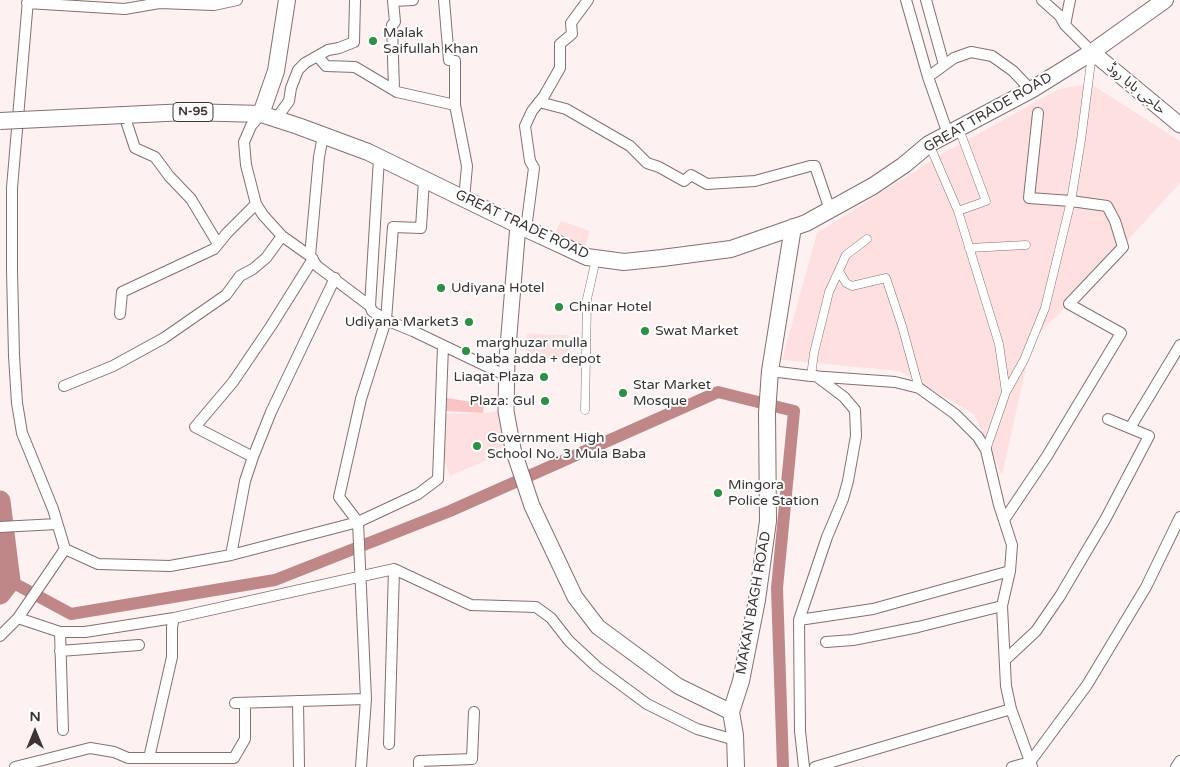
<!DOCTYPE html>
<html>
<head>
<meta charset="utf-8">
<style>
	body { margin:0 }
	#map { position:relative; width:1180px; height:767px; overflow:hidden; background:#fef1f1; font-family:"Varela Round",sans-serif }
	canvas { display:block }
	.north { position:absolute; left:10px; top:707px; width:50px; height:50px; -webkit-text-stroke:4px #fff; paint-order:stroke; rotate:0deg; font-size:14px; font-weight:700; line-height:20px; text-align:center; color:#3c3434 }
	.north::after { content:''; display:block; margin:auto; width:18px; height:22px; background:#3c3434; clip-path:polygon(50% 0,100% 100%,50% 72%,0 100%) }
</style>
</head>
<body>
<div id="map">
<canvas width="1180" height="767"></canvas>
<div class="north">N</div>
</div>
<script>
const ctx = document.querySelector('canvas').getContext('2d');
ctx.lineJoin = 'round';
function fillPath(path, color) { ctx.fillStyle = color; ctx.fill(path, 'evenodd'); }
const toPath = rows => new Path2D(rows.map(r => 'M' + r).join(''));
function trace(path, color, width, dash) { ctx.strokeStyle = color; ctx.lineWidth = width; ctx.lineCap = dash ? 'butt' : 'round'; ctx.setLineDash(dash || []); ctx.stroke(path); }
function label(font, color, halo, rows, align = 'center') {
  ctx.font = font + ' "Varela Round","Noto Sans Arabic",sans-serif'; ctx.lineWidth = 4; ctx.setLineDash([]); ctx.textBaseline = 'middle'; ctx.strokeStyle = halo; ctx.fillStyle = color; for (const [text, x, y, turn = 0] of rows) {
    ctx.save(); ctx.translate(x, y); ctx.rotate((+turn || 0) * Math.PI / 180); ctx.textAlign = isNaN(turn) ? turn : align; if (halo) ctx.strokeText(text, 0, 0); ctx.fillText(text, 0, 0); ctx.restore();
  }
}
fillPath(toPath([
	[1091,84,1180,141,1180,183,1069,304,1032,340,1002,475,974,414,900,371,782,360,817,233,947,151,1059,89],
	[561,221,590,231,582,255,551,241],
	[527,334,568,335,568,359,525,362],
	[506,410,512,449,450,476,443,457,444,414,485,413]
]), '#fde0df');
fillPath(toPath([
	[447,398,484,404,483,413,446,411]
]), '#fcc3c4');
trace(toPath([
	[10,581,71,614,275,580,450,511,718,392,794,411,777,588,783,767]
]), '#c08788', 12);
trace(toPath([
	[0,501,10,581,0,594]
]), '#c08788', 21);
const pedestrian = toPath([
	[929,144,958,211,999,344,1006,392,986,450],
	[958,211,986,201,959,129],
	[969,248,1026,245],
	[839,271,846,283,852,286,886,278,902,326,919,388],
	[811,376,814,353,829,292,846,255,867,239],
	[1006,392,1024,360,1045,308,1071,201,1081,140,1092,54],
	[585,410,587,299,596,259]
]);
const minor = toPath([
	[28,0,12,188,12,270,14,356,17,403,22,433,53,509,65,549,98,564,170,566,231,555,358,522,418,494,438,479,443,346],
	[444,0,449,60,455,61,455,105],
	[906,0,928,77,948,134],
	[926,0,944,65],
	[1042,0,1060,16,1065,25,1092,52],
	[27,3,125,9,159,3,214,5,237,0],
	[1065,25,1070,0],
	[319,55,320,59,326,66,355,67,397,92,455,105,467,166,464,200],
	[928,77,954,58,971,52,992,56,1013,71,1031,90],
	[394,90,392,25,395,22,393,1,413,0],
	[539,102,566,109,630,146,647,163,659,167,684,181,691,175,707,184,755,181,810,166,815,166,830,210],
	[261,114,251,126,244,142,246,165,256,204,263,215,282,236,310,256,317,266,370,306,372,311,386,320,413,331,507,376],
	[124,115,135,148,155,157,169,176,191,199,218,244],
	[276,119,289,101,291,88,298,70,305,63,328,50,339,48,354,42,355,0],
	[526,229,534,168,530,161,525,126,532,111,544,96,560,68,560,44,572,34,571,23,588,0],
	[310,256,319,157,323,136],
	[370,306,379,158],
	[120,314,122,292,214,249,227,233,256,204],
	[770,371,811,376,895,382,919,388,955,414,978,437,986,450,999,505,1012,545,1010,571,1002,606,1006,686,1011,709,1032,767],
	[64,386,113,366,164,338,226,295,240,276,253,269,266,258,282,236],
	[1130,428,1180,345],
	[253,457,195,427,233,382,271,326,313,259],
	[1004,520,1047,456,1121,333,1069,304,1123,247,1115,221,1107,206,1071,201,1029,198,1038,113],
	[0,527,57,524],
	[231,555,245,481,253,457,271,412,335,278],
	[18,618,65,549],
	[799,620,873,609,1010,571],
	[60,632,63,730],
	[0,636,18,618,60,632,85,632,174,618,394,569,471,605,536,607,551,618,569,641,597,667,647,704,697,729,735,740],
	[826,642,853,640,918,627,1002,606],
	[60,651,139,645],
	[1005,660,1036,631,1060,596,1106,518,1149,436,1108,419],
	[298,701,299,767],
	[235,703,366,699],
	[389,744,394,569],
	[149,758,172,657,172,627,174,618],
	[15,767,90,748,114,752,128,758,234,758,245,739,245,704],
	[361,767,366,699,358,522,339,497,361,399,386,320,393,227,421,228,424,180],
	[419,767,419,761,472,759,474,712],
	[804,767,800,731,799,620,827,537,843,499,848,481,856,436,855,410,844,397,816,376],
	[815,767,1011,709],
	[1012,767,1030,762,1087,685,1146,587,1180,517],
	[1176,767,1180,761]
]);
const secondary = toPath([
	[1092,52,1180,125],
	[518,225,507,359,506,411,513,449,532,506,575,597,598,627,678,686,731,712]
]);
const primary = toPath([
	[261,114,276,71,287,0],
	[124,115,187,112,261,114,298,126,368,152,518,225,587,257,624,262,662,258,731,249,806,223,873,186,904,165,929,144,1031,90,1092,52,1165,0],
	[736,767,735,735,731,712,741,681,757,600,768,521,767,413,770,371,793,227]
]);
trace(pedestrian, '#837170', 9);
trace(minor, '#837170', 12);
trace(secondary, '#837170', 17);
trace(primary, '#837170', 18);
trace(pedestrian, '#fff', 8);
trace(minor, '#fff', 10);
trace(secondary, '#fff', 15);
trace(primary, '#fff', 16);
const primaryBridge = toPath([
	[0,121,124,115]
]);
trace(primaryBridge, '#837170', 18, []);
trace(primaryBridge, '#fff', 16);
for (const [x, y, r, color] of [
	[373,41,5,"#2c9046"],
	[441,288,5,"#2c9046"],
	[559,307,5,"#2c9046"],
	[469,322,5,"#2c9046"],
	[645,331,5,"#2c9046"],
	[466,351,5,"#2c9046"],
	[544,377,5,"#2c9046"],
	[623,393,5,"#2c9046"],
	[545,401,5,"#2c9046"],
	[477,446,5,"#2c9046"],
	[718,493,5,"#2c9046"]
]) { const dot = new Path2D(); dot.arc(x, y, r, 0, 2 * Math.PI); ctx.fillStyle = color; ctx.fill(dot); trace(dot, '#fff', 2); }
for (const [x, y, w] of [
	[193,112,40]
]) { const box = new Path2D(); box.roundRect(x - w / 2, y - 9.5, w, 19, 4); ctx.fillStyle = '#fff'; ctx.fill(box); trace(box, '#3c3434', 1); }
label('bold 12px', '#3c3434', null, [
	["N-95",193,112]
]);
label('14px', '#3c3434', '#fff', [
	["Malak",383,33],
	["Saifullah Khan",383,49],
	["Udiyana Hotel",451,288],
	["Chinar Hotel",569,307],
	["Udiyana Market3",459,322,"right"],
	["Swat Market",655,331],
	["marghuzar mulla",476,343],
	["baba adda + depot",476,359],
	["Liaqat Plaza",534,377,"right"],
	["Star Market",633,385],
	["Mosque",633,401],
	["Plaza: Gul",535,401,"right"],
	["Government High",487,438],
	["School No. 3 Mula Baba",487,454],
	["Mingora",728,485],
	["Police Station",728,501]
], 'left');
label('14px', '#3c3434', '#fff', [
	["حاجی بابا روڈ",1136,89,40],
	["GREAT TRADE ROAD",988,113,-30],
	["GREAT TRADE ROAD",522,225,25],
	["MAKAN BAGH ROAD",754,603,-80]
]);
</script>
</body>
</html>
